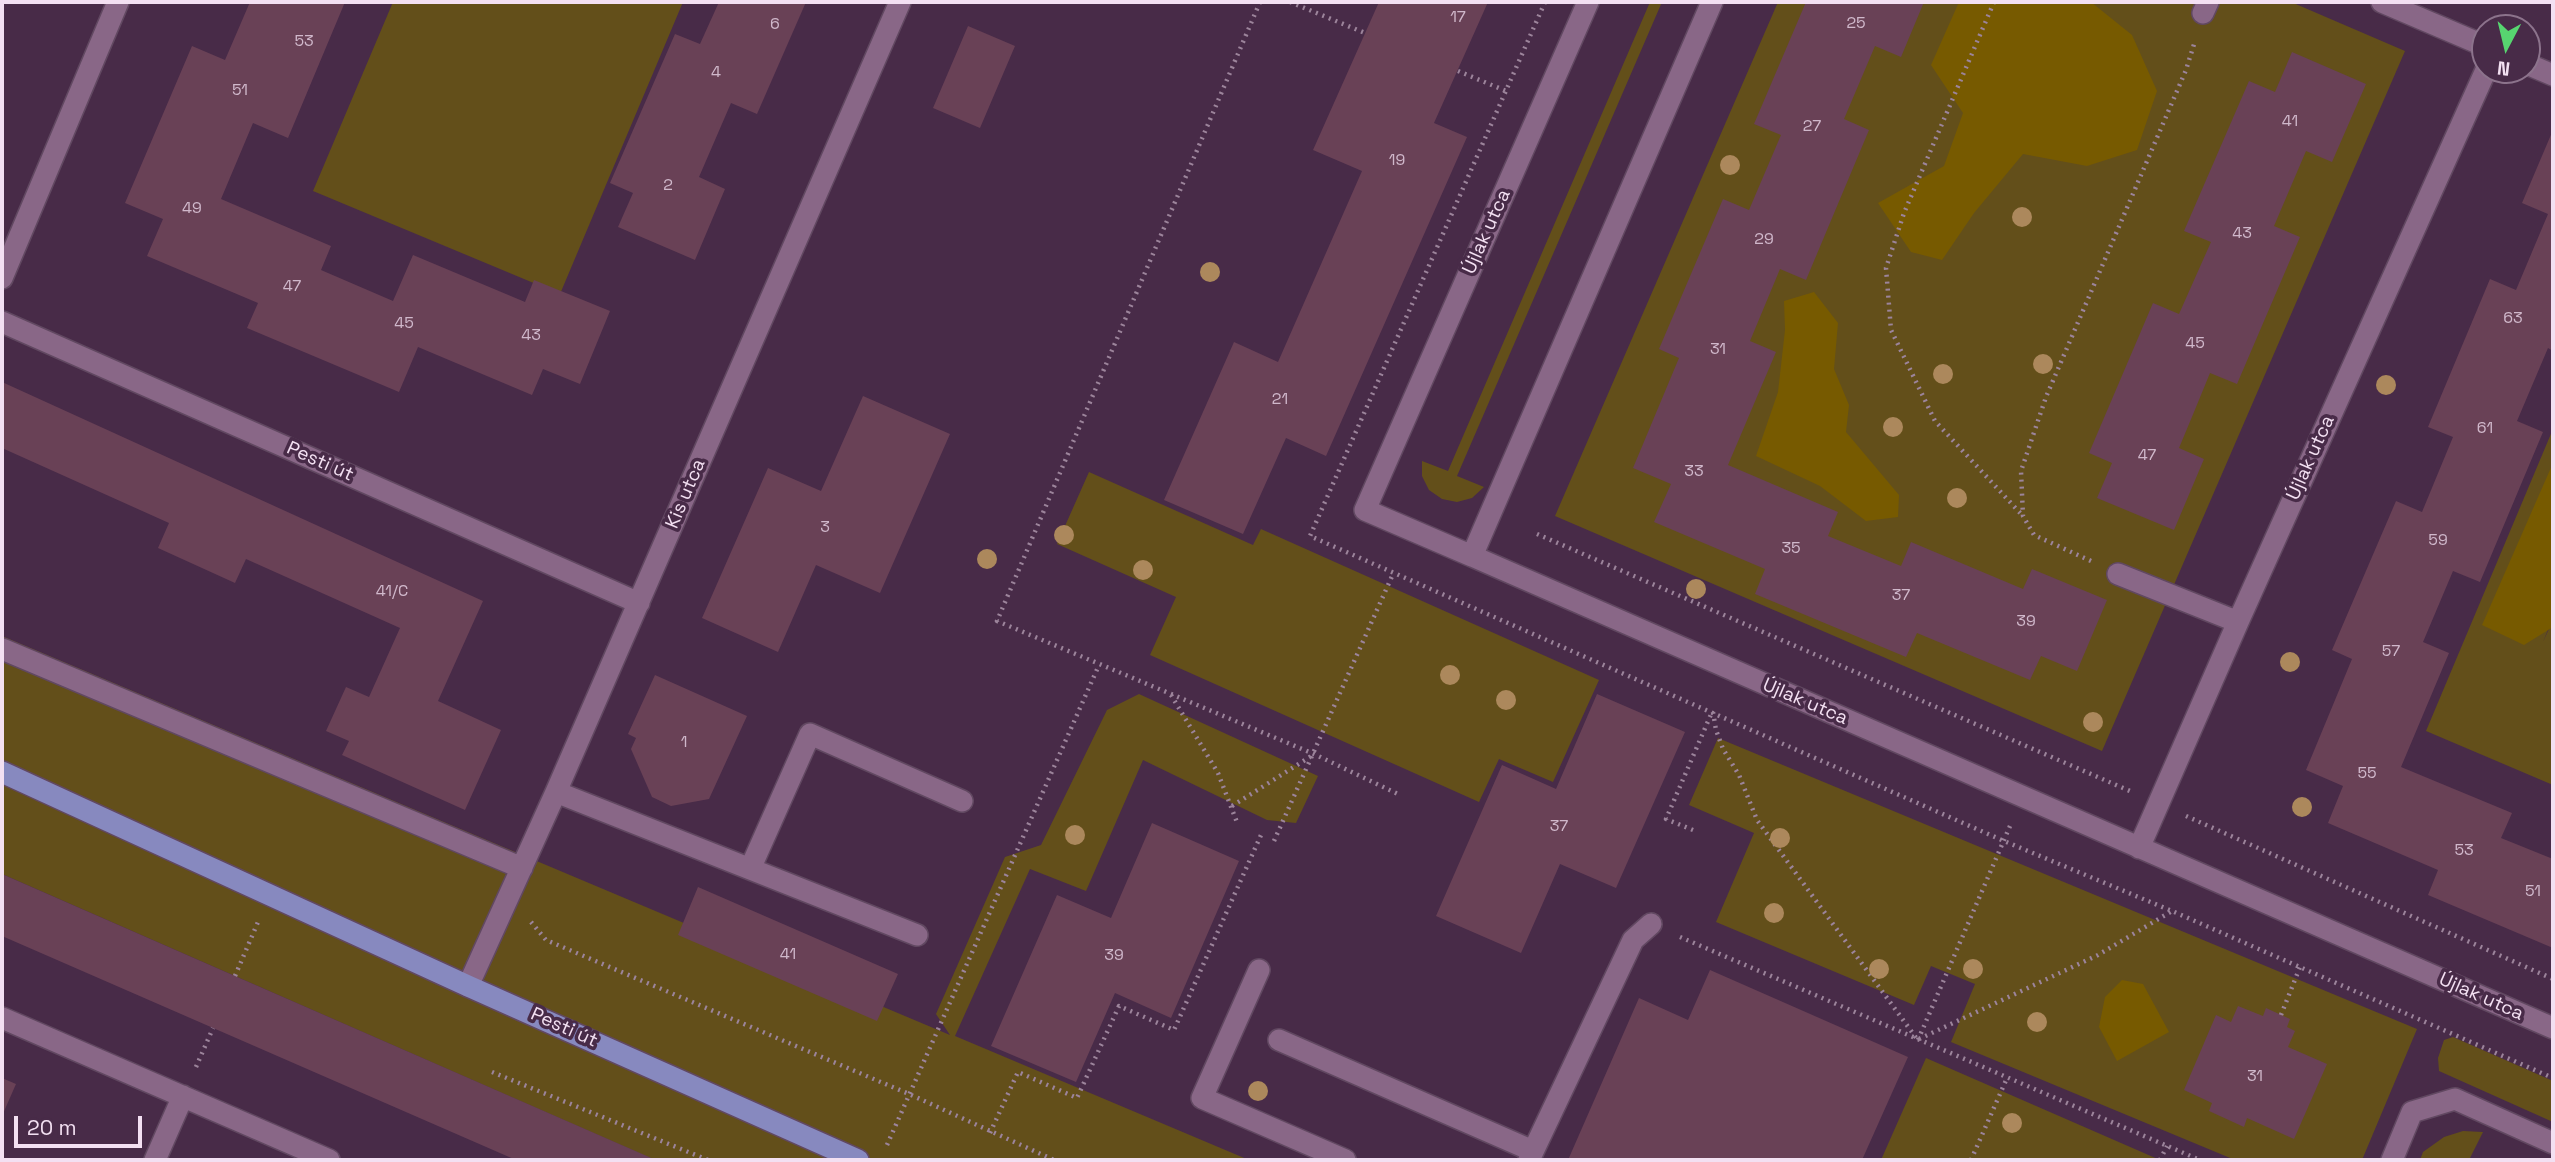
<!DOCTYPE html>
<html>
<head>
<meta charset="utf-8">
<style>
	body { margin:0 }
	#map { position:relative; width:2555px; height:1162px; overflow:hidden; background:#482b48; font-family:"Space Grotesk",sans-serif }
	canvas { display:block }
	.frame { position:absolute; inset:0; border:4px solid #f3e0f2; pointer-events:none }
	.north { position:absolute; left:2471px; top:14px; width:70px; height:70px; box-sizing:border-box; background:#482b48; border:2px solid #8c738c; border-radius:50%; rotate:187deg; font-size:19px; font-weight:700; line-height:28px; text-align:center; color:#f3e0f2 }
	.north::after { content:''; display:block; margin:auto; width:24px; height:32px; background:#57d570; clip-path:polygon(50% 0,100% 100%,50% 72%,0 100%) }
	.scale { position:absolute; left:14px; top:1116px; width:128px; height:32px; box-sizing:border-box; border:4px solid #f3e0f2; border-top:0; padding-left:9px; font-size:21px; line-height:24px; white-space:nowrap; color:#f3e0f2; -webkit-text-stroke:5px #482b48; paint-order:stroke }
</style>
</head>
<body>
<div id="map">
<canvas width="2555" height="1162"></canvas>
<div class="frame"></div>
<div class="north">N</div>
<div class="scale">20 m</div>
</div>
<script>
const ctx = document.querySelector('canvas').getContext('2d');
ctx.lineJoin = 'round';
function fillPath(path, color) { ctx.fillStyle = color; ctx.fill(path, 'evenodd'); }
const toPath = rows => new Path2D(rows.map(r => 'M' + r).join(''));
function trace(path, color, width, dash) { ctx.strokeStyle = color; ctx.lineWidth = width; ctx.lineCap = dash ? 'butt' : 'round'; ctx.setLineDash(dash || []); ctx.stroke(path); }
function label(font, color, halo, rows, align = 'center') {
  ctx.font = font + ' "Space Grotesk",sans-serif'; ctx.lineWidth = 7; ctx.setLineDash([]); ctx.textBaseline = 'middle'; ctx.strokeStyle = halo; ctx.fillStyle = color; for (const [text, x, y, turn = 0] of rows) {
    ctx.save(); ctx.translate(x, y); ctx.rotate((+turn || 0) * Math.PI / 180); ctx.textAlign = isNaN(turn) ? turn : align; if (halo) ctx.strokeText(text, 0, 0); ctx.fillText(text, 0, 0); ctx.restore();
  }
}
fillPath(toPath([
	[393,2,683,2,560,294,313,191],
	[1650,2,1662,2,1457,476,1484,487,1472,498,1457,502,1442,499,1429,490,1422,476,1422,461,1448,471],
	[1778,2,2291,2,2405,51,2102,751,1555,516],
	[2553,429,2553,617,2543,642,2553,620,2553,785,2426,731],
	[1089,472,1253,545,1261,529,1599,680,1553,782,1499,759,1479,802,1150,655,1176,597,1057,544],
	[2,636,950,1035,936,1014,1005,857,1041,845,1107,710,1139,694,1318,776,1296,823,1267,820,1143,760,1086,891,1030,869,955,1036,1249,1160,655,1160,2,874],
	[1718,738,2417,1029,2362,1160,2235,1160,1951,1042,1975,984,1931,966,1914,1005,1716,922,1754,833,1689,805],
	[2453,1037,2553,1081,2553,1122,2439,1071,2438,1058,2444,1040],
	[1926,1058,2160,1160,1881,1160],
	[2463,1131,2483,1132,2469,1160,2420,1160,2423,1152,2444,1137]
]), '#634f1a');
fillPath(toPath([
	[1959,2,2091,2,2132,35,2157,91,2137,150,2087,166,2023,154,1974,213,1942,260,1911,252,1878,203,1944,166,1963,113,1931,65],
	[1814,292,1838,323,1834,369,1849,405,1846,432,1899,495,1898,517,1866,521,1820,486,1756,456,1778,392,1785,330,1784,301],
	[2553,463,2553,627,2524,645,2482,625],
	[2122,980,2143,984,2169,1032,2117,1061,2099,1027,2105,997]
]), '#775a00');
fillPath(toPath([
	[250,2,345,2,288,138,253,123,221,199,331,246,321,270,393,301,413,255,525,302,534,280,610,311,580,384,543,369,532,395,418,347,399,392,247,328,258,303,147,256,163,219,125,203,192,46,225,60],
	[719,2,806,2,757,114,731,103,699,177,725,189,695,260,618,227,633,193,610,183,675,34,700,44],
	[1379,2,1488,2,1434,123,1467,137,1326,456,1286,438,1243,534,1164,500,1234,342,1278,362,1362,171,1313,150],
	[1806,2,1924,2,1901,57,1875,46,1844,119,1869,130,1806,280,1780,269,1750,341,1776,352,1728,465,1838,512,1828,536,1901,566,1911,542,2023,589,2032,569,2107,600,2077,671,2041,656,2030,680,1917,633,1906,657,1755,594,1765,569,1654,522,1671,484,1633,468,1679,358,1659,349,1723,199,1749,210,1781,135,1754,124],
	[968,26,1015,46,980,128,933,108],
	[2292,52,2366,84,2332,162,2306,151,2274,226,2300,237,2237,384,2210,373,2194,412,2179,448,2204,459,2174,530,2097,498,2112,463,2089,453,2153,303,2179,314,2211,242,2184,231,2249,81,2275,92],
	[2553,130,2553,351,2548,348,2517,421,2543,432,2480,582,2453,571,2423,642,2449,653,2401,767,2512,813,2501,838,2553,859,2553,948,2428,895,2438,870,2328,823,2343,786,2306,770,2352,659,2332,650,2396,501,2422,512,2453,437,2428,427,2490,279,2516,290,2548,214,2522,203],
	[2,382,483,601,438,701,501,730,465,810,342,755,349,741,326,731,346,687,369,697,400,628,246,559,235,583,158,548,169,523,2,448],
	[863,396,950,434,880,593,816,565,778,652,702,618,768,468,821,491],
	[655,675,747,716,709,799,671,806,652,797,631,749,636,738,628,734],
	[1597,694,1685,732,1616,888,1560,864,1521,953,1436,916,1502,765,1556,789],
	[1152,823,1239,861,1171,1018,1115,993,1076,1082,991,1046,1057,895,1111,918],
	[2,874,235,976,656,1160,516,1160,2,936],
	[698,887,898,974,877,1021,678,935],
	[1710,970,1908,1057,1862,1160,1568,1160,1639,998,1688,1020],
	[2238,1006,2263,1016,2266,1008,2290,1019,2287,1027,2295,1031,2288,1047,2327,1064,2294,1139,2247,1118,2244,1127,2209,1111,2212,1103,2184,1090,2216,1015,2231,1022],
	[2,1078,16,1084,2,1116]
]), '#694156');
const minor = toPath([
	[1712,2,1472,556,2553,1028],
	[2382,2,2485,46],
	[2203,13,2208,2],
	[2527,64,2553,75],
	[2,278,118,2],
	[2,322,639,603],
	[1472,556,1365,510,1588,2],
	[2118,574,2238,622],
	[2,649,522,868],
	[556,792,917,935],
	[2139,848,2238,622,2486,70],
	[750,869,810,734,962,801],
	[1259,970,1202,1098,1345,1160],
	[468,986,556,792,900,2],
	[2,1018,329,1160],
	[1279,1040,1533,1151],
	[155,1160,183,1096],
	[1529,1160,1633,940,1651,924],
	[2392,1160,2412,1112,2455,1099,2553,1143]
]);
const major = toPath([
	[2,772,468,986,858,1160]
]);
trace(minor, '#614861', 24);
trace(major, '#614861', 24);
trace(toPath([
	[1260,2,997,621,1314,754,1400,795],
	[1290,2,1365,33],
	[1545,2,1310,536,2004,841,2172,911,2553,1078],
	[1994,2,1904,213,1886,268,1891,330,1935,421,2022,515],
	[1458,71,1506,91],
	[1537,534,2130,791],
	[2091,561,2034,535,2023,516,2021,471,2046,397,2186,70,2195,41],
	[1171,695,1218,773,1238,825],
	[1713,712,1716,730,1723,749,1739,775,1757,820,1917,1039],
	[1232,806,1313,755],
	[2186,816,2553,979],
	[1693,830,1666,819,1712,712],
	[1274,841,1393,574],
	[531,922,546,940,909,1094,1054,1160],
	[1680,937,2200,1160],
	[235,976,258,922],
	[2281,1015,2300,967],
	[1919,1039,2098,955,2172,911],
	[1918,1040,2010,826],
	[196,1067,213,1028],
	[492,1072,708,1160],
	[990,1133,1018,1072,1077,1098,1119,1006,1174,1030,1261,835],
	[887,1145,1099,665],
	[1971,1160,2007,1078],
	[2160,1160,2167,1146]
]), '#9c849b', 4.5, [2, 5]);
trace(minor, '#896787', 21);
trace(major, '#8789bf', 21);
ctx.fillStyle = '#ac885c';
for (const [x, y] of [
	[1730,165],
	[2022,217],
	[1210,272],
	[2043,364],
	[1943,374],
	[2386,385],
	[1893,427],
	[1957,498],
	[1064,535],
	[987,559],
	[1143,570],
	[1696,589],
	[2290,662],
	[1450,675],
	[1506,700],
	[2093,722],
	[2302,807],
	[1075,835],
	[1780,838],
	[1774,913],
	[1879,969],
	[1973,969],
	[2037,1022],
	[1258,1091],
	[2012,1123]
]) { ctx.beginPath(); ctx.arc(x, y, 10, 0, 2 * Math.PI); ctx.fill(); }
label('16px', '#d0b8cb', null, [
	["17",1458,18],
	["25",1856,24],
	["6",775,25],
	["53",304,42],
	["4",716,73],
	["51",240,91],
	["41",2290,122],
	["27",1812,127],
	["19",1397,161],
	["2",668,186],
	["49",192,209],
	["43",2242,234],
	["29",1764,240],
	["47",292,287],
	["63",2513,319],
	["45",404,324],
	["43",531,336],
	["45",2195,344],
	["31",1718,350],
	["21",1280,400],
	["61",2485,429],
	["47",2147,456],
	["33",1694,472],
	["3",825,528],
	["59",2438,541],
	["35",1791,549],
	["41/C",392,592],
	["37",1901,596],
	["39",2026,622],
	["57",2391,652],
	["1",684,743],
	["55",2367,774],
	["37",1559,827],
	["53",2464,851],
	["51",2533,892],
	["41",788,955],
	["39",1114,956],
	["31",2255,1077]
]);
label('19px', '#f3e0f2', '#482b48', [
	["Újlak utca",1487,232,-66],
	["Újlak utca",2311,458,-66],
	["Pesti út",320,462,24],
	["Kis utca",686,494,-67],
	["Újlak utca",1805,702,23],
	["Újlak utca",2481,997,24],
	["Pesti út",564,1028,24]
]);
</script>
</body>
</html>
